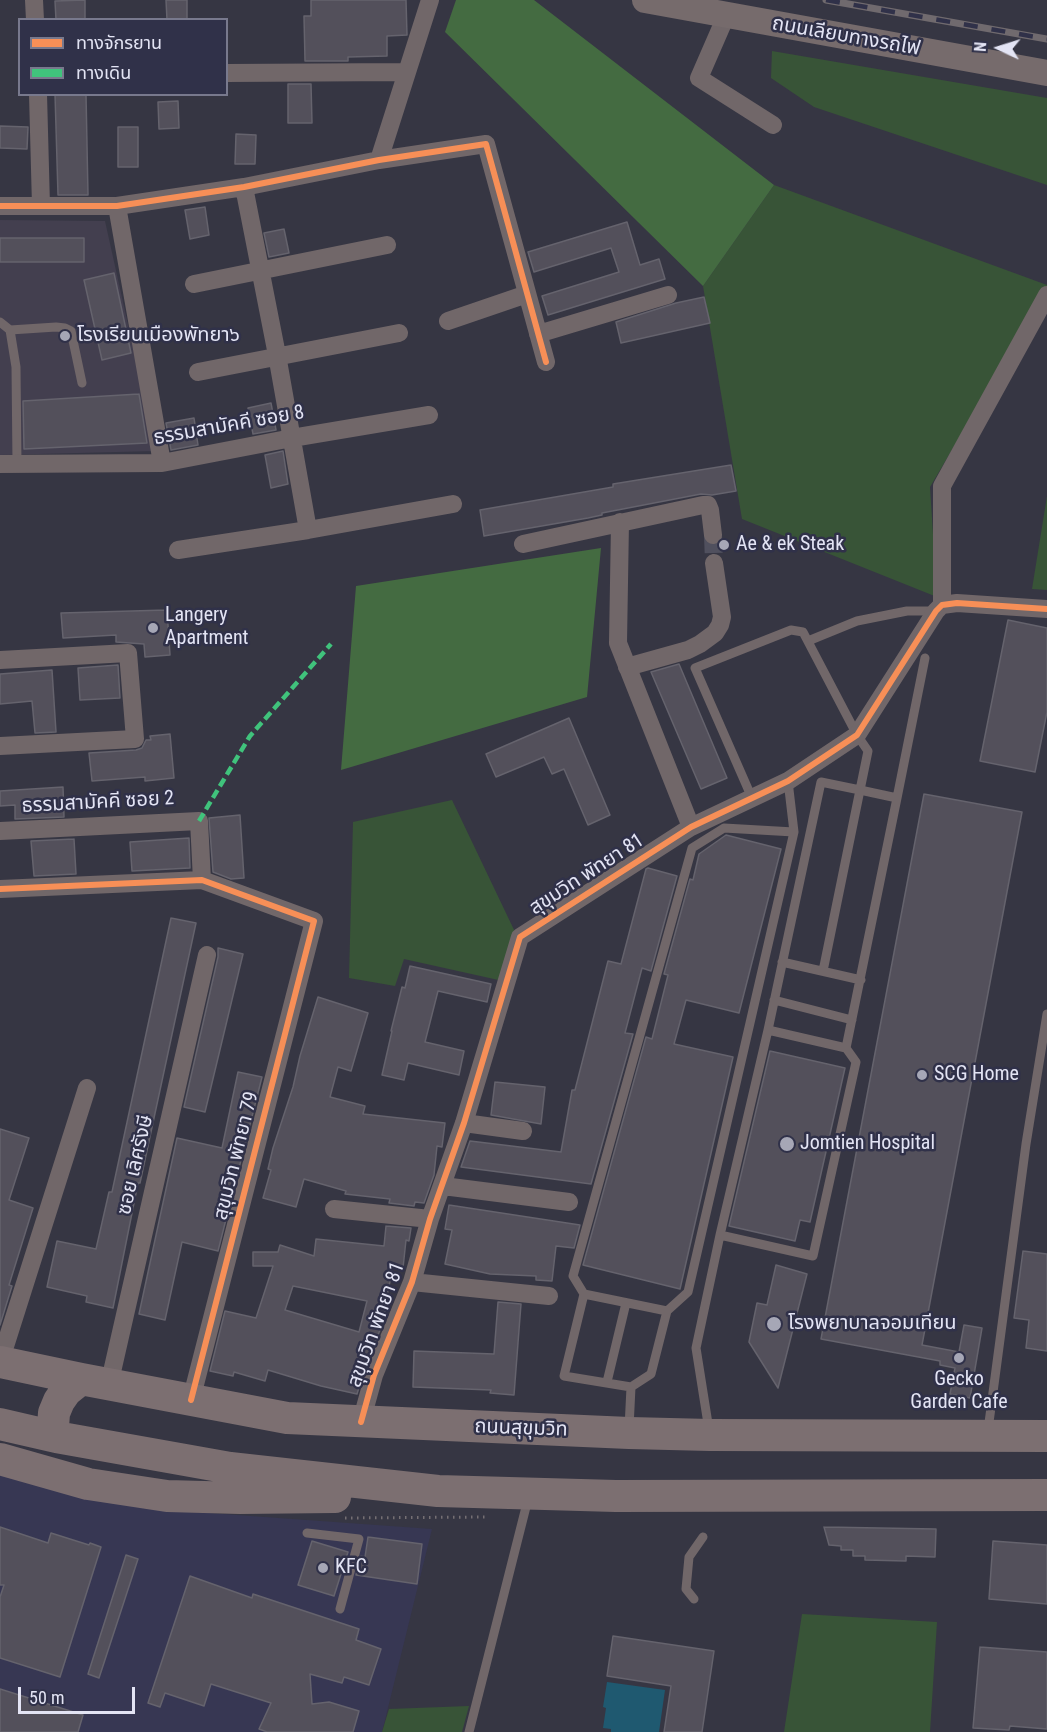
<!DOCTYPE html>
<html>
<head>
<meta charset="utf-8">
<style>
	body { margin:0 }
	#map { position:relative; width:1047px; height:1732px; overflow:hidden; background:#363643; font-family:"Roboto Condensed","Noto Sans Thai",sans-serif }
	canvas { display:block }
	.legend { position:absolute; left:18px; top:18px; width:210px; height:78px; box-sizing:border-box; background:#303149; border:2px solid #78798d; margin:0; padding:8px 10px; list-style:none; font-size:18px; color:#e3e4f4 }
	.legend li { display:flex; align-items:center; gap:12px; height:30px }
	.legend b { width:30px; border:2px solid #78798d }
	.north { position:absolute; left:969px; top:18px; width:60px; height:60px; -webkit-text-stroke:4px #303149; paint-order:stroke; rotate:274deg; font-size:16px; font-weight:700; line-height:24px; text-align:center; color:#e3e4f4 }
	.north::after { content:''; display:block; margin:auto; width:21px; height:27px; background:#e3e4f4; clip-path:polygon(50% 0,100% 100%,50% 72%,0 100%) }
	.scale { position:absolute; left:18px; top:1687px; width:117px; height:27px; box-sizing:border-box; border:3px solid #e3e4f4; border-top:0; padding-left:8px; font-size:18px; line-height:21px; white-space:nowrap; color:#e3e4f4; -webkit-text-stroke:4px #303149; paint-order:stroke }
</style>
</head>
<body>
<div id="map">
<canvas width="1047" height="1732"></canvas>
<ul class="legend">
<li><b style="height:8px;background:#f78f57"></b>ทางจักรยาน</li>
<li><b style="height:8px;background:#40c37c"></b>ทางเดิน</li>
</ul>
<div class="north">N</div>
<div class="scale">50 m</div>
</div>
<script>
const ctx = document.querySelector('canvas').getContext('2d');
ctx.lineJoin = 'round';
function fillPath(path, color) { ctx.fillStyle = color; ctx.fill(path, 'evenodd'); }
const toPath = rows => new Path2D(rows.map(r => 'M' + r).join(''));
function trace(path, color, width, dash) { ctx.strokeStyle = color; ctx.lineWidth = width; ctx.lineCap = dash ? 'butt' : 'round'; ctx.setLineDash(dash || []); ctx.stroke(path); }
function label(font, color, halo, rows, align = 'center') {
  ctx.font = font + ' "Roboto Condensed","Noto Sans Thai",sans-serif'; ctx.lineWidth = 5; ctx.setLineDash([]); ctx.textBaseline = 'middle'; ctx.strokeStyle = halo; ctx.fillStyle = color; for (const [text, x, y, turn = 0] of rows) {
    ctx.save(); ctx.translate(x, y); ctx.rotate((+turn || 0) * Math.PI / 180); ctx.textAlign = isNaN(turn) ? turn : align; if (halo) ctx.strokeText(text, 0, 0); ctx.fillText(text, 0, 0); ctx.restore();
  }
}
fillPath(toPath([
	[0,1470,167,1510,432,1529,382,1732,0,1732]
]), '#373753');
fillPath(toPath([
	[0,220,105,221,156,451,0,455]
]), '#433f4f');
fillPath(toPath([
	[772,51,1047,98,1047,185,814,107,771,78],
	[774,185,1047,285,1047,289,930,487,937,597,742,519,703,286],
	[1047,496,1047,590,1032,589],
	[452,800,516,934,503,981,404,959,395,986,349,978,353,822],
	[802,1614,937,1622,930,1732,784,1732],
	[469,1706,462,1732,382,1732,389,1709]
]), '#385437');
fillPath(toPath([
	[456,0,534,0,774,185,703,286,445,32],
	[601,548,587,697,341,770,356,586]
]), '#446b41');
fillPath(toPath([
	[607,1682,665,1690,659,1732,611,1732,611,1729,603,1728,606,1708,603,1707]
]), '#1f5970');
const building = toPath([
	[85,0,85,20,56,20,55,1,85,0],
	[166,0,187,0,187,20,167,20,166,0],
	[311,0,406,0,407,35,387,36,387,56,348,57,348,61,305,61,304,16,311,16,311,0],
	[288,84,311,84,312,123,288,123,288,84],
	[55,94,86,94,88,195,58,195,55,94],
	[178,101,179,128,159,129,158,102,178,101],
	[0,126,28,127,27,149,0,148,0,126],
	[118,127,138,127,138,167,118,167,118,127],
	[236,134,256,135,255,164,235,164,236,134],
	[205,207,209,235,190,239,185,210,205,207],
	[627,222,640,265,659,259,665,279,548,315,542,296,619,272,611,248,534,272,528,252,627,222],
	[284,229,289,253,269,257,264,233,284,229],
	[0,238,84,238,84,262,0,262,0,238],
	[114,273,131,353,102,360,84,280,114,273],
	[704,297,710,323,621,343,616,322,676,303,704,297],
	[139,394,147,443,24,449,23,401,139,394],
	[271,403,276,430,253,434,248,408,271,403],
	[194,418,198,445,171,450,166,423,194,418],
	[283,451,288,484,271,488,265,455,283,451],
	[731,465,736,491,712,495,701,494,602,513,602,515,588,518,484,536,480,510,613,487,613,484,731,465],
	[167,610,170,655,145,657,144,644,116,642,116,635,63,638,61,613,167,610],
	[1008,620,1047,628,1047,712,1035,772,980,761,1008,620],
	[679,664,727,778,701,789,651,672,679,664],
	[118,665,120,698,80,700,78,668,118,665],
	[52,670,56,732,35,733,32,701,0,704,0,674,52,670],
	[569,718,610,815,588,825,564,769,552,774,544,757,496,777,486,754,569,718],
	[170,734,174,778,145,781,145,777,92,781,89,753,136,750,142,748,146,740,151,740,150,736,170,734],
	[63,787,64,817,15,819,15,805,0,806,0,791,63,787],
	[924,794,1022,812,922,1345,959,1352,964,1325,982,1328,970,1398,950,1394,955,1368,940,1365,940,1361,821,1339,924,794],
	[240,815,244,878,231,879,213,872,209,818,240,815],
	[726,835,781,849,739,1013,686,1000,674,1044,733,1057,680,1289,583,1265,646,1037,652,1039,668,975,664,974,690,879,693,880,699,854,726,835],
	[189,838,190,868,132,871,130,842,189,838],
	[74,839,76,874,34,876,31,841,74,839],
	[648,868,677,876,651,971,642,968,625,1033,633,1034,591,1184,461,1167,470,1141,561,1152,572,1090,575,1090,608,961,621,964,646,869,648,868],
	[171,918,196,923,140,1183,138,1183,113,1308,86,1302,87,1296,47,1287,57,1241,96,1249,109,1192,112,1192,171,918],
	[218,948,243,954,205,1112,184,1107,218,957,218,948],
	[410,966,491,984,487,1002,438,991,425,1042,464,1051,459,1075,408,1063,404,1080,382,1075,392,1031,391,1031,402,987,405,988,410,966],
	[318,997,368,1013,351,1071,338,1067,330,1097,365,1106,363,1114,445,1123,442,1147,437,1146,434,1175,424,1203,415,1202,414,1206,389,1203,390,1199,345,1194,346,1191,304,1179,296,1207,263,1198,271,1170,268,1169,273,1148,293,1087,300,1056,318,997],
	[770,1051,845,1068,810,1222,800,1220,795,1241,729,1226,770,1051],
	[238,1072,262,1077,218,1251,182,1242,165,1320,139,1314,177,1138,222,1148,238,1072],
	[495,1082,545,1087,541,1124,491,1115,495,1082],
	[0,1129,29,1138,9,1200,33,1208,9,1285,12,1286,0,1325,0,1129],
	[449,1205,580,1225,574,1248,556,1246,552,1281,536,1280,536,1276,490,1274,445,1264,452,1230,445,1229,449,1205],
	[386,1226,411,1228,409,1241,406,1240,403,1268,393,1267,384,1310,385,1311,380,1330,364,1371,357,1394,321,1386,268,1370,265,1381,234,1372,233,1376,210,1371,225,1311,256,1318,273,1266,253,1266,253,1252,278,1252,280,1245,314,1256,316,1239,384,1246,386,1226],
	[293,1286,367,1301,359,1332,285,1310,293,1286],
	[1023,1251,1047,1254,1047,1351,1026,1348,1029,1320,1014,1318,1023,1251],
	[776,1265,807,1274,778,1388,749,1342,757,1303,767,1305,776,1265],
	[498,1302,521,1304,514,1395,490,1393,491,1390,413,1387,414,1351,494,1354,498,1302],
	[0,1527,48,1543,51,1533,89,1545,90,1543,101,1547,60,1677,0,1658,0,1597,4,1585,0,1585,0,1527],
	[824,1527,936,1529,935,1557,906,1556,906,1561,865,1560,865,1556,853,1556,853,1550,841,1550,841,1546,829,1545,824,1527],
	[368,1537,422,1544,417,1584,356,1575,361,1556,365,1557,368,1537],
	[312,1541,348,1552,334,1596,298,1585,312,1541],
	[993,1541,1047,1545,1047,1604,989,1599,993,1541],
	[126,1555,138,1559,99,1678,88,1674,126,1555],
	[190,1576,252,1598,253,1594,359,1629,356,1640,381,1649,369,1685,344,1677,342,1683,310,1674,312,1704,329,1702,359,1711,353,1732,267,1732,259,1729,271,1703,211,1684,204,1706,165,1693,160,1707,148,1703,190,1576],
	[613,1636,714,1651,702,1732,664,1732,671,1686,607,1676,613,1636],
	[980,1647,1047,1652,1047,1729,1010,1726,1009,1730,973,1728,980,1647],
	[0,1689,83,1715,78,1732,0,1732,0,1689]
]);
fillPath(building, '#53505b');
trace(building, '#65636d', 1.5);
trace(toPath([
	[713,535,714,563]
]), '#50505e', 18, [18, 9]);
trace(toPath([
	[345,1518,488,1517]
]), '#756f73', 3, [1.5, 4.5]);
trace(toPath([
	[0,322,10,330,16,367,17,464],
	[10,330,56,327,65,328,71,331,82,383],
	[808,641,857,621,907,611,936,611],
	[897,798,925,658],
	[782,962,861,980],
	[774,1000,852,1020],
	[768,1030,846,1048],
	[720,1235,813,1256,856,1062,846,1048,897,798,860,790,823,971],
	[584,1294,573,1276,692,848,724,828,794,832],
	[607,1382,626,1303],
	[631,1387,651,1374,667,1311,688,1292,794,832,788,781],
	[629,1428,631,1387,564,1376,584,1294,667,1311],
	[709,1430,696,1348,720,1235,768,1030,821,782,860,790,868,751,857,735,803,632,791,630,695,668,752,798],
	[988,1430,1026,1144,1047,1014],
	[307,1533,359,1539,340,1609],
	[694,1599,686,1589,689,1557,703,1537],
	[469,1732,528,1499]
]), '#716769', 9);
trace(toPath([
	[34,0,35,20],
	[726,16,699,78,773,125],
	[226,73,407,72],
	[38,94,41,206],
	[379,160,430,0],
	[244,187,277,355,308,530],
	[0,206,117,206,244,187,379,160,486,144,546,362],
	[117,206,162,463],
	[194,284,387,245],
	[448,321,527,294],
	[538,334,668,295],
	[198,372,399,333],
	[0,464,162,463,292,438,429,415],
	[620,522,618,643,691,827],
	[523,544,703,505,708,505,710,510,713,535],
	[178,550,308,530,453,504],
	[942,605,942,486,1047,295],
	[0,660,128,653,135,739,0,746],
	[627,667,688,650,700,644,715,633,720,625,722,617,714,563],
	[0,831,199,821,202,880],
	[0,889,202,880,314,921,191,1400],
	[464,1123,523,1131],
	[443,1186,569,1202],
	[334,1209,430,1219],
	[412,1282,549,1296],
	[0,1362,87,1088],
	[109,1385,207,955],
	[361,1422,374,1375,412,1282,430,1219,464,1123,520,937,691,827,788,781,857,735,936,611,942,605,957,603,1047,609]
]), '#716769', 18);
trace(toPath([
	[645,0,1047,73]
]), '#766b6c', 26);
trace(toPath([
	[0,1362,81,1379,287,1418,629,1433,710,1435,1047,1436],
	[0,1424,56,1437,230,1468,438,1491,616,1496,1047,1495],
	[56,1437,53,1427,54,1413,59,1401,66,1391,81,1379],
	[0,1459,88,1484,167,1496,240,1498,335,1497]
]), '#7c6f71', 32);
const rail = toPath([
	[826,0,1047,39]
]);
trace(rail, '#706a6e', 7);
trace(rail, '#303149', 4.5, [14]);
trace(toPath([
	[199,821,250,736,331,644]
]), '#40c37c', 4.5, [9, 4.5]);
trace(toPath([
	[0,206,117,206,244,187,379,160,486,144,546,362],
	[0,889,202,880,314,921,191,1400],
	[361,1422,374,1375,412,1282,430,1219,464,1123,520,937,691,827,788,781,857,735,936,611,942,605,957,603,1047,609]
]), '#f78f57', 6);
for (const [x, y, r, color] of [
	[65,336,6,"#a6a7b6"],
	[724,545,6,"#a6a7b6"],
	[153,628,6,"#a6a7b6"],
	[922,1075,6,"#a6a7b6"],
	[787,1144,8,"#a6a7b6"],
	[774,1324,8,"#a6a7b6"],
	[959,1358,6,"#a6a7b6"],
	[323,1568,6,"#a6a7b6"]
]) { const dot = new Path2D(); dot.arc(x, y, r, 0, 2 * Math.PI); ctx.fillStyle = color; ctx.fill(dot); trace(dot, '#303149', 2); }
label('20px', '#e3e4f4', '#303149', [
	["ถนนเลียบทางรถไฟ",846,37,10],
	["ธรรมสามัคคี ซอย 8",229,426,-10],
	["ธรรมสามัคคี ซอย 2",98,803,-3],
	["สุขุมวิท พัทยา 81",587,875,-33],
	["สุขุมวิท พัทยา 79",237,1156,-76],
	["ซอย เลิศรังษี",136,1165,-77],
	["สุขุมวิท พัทยา 81",377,1325,-70],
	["ถนนสุขุมวิท",521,1429,2]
]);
label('20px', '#e3e4f4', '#303149', [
	["โรงเรียนเมืองพัทยา๖",77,336],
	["Ae & ek Steak",736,545],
	["Langery",165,616],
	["Apartment",165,639],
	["SCG Home",934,1075],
	["Jomtien Hospital",800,1144],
	["โรงพยาบาลจอมเทียน",788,1324],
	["Gecko",959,1380,"center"],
	["Garden Cafe",959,1403,"center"],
	["KFC",335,1568]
], 'left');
</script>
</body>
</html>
